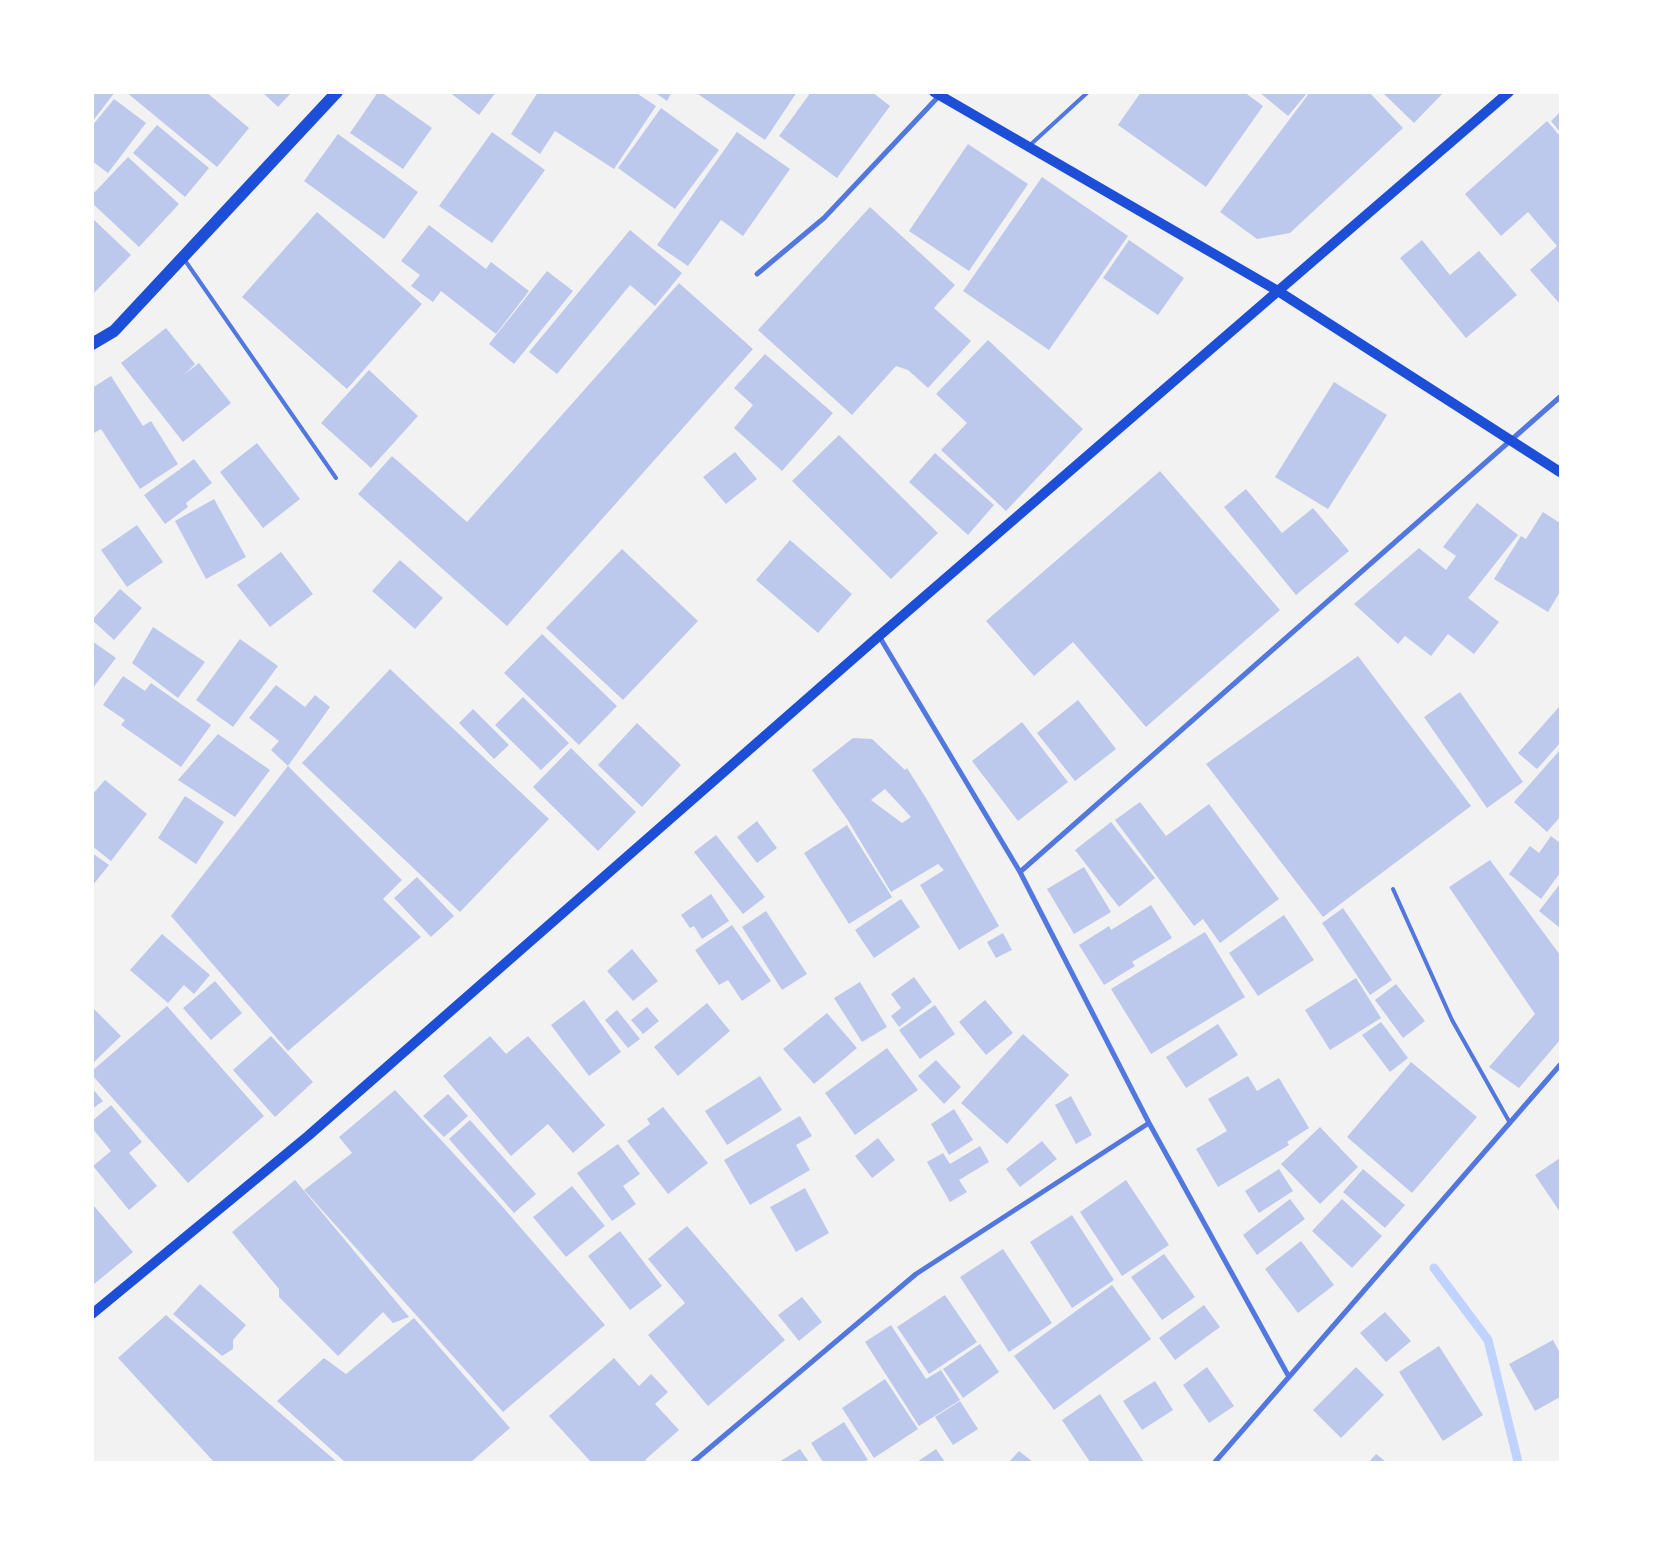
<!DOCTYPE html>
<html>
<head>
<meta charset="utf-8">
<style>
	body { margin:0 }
	#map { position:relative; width:1653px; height:1555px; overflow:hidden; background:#f2f2f2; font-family:Literata,serif }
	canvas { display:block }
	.frame { position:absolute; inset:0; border:94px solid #fff; pointer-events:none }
</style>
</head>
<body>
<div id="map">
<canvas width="1653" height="1555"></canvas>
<div class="frame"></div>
</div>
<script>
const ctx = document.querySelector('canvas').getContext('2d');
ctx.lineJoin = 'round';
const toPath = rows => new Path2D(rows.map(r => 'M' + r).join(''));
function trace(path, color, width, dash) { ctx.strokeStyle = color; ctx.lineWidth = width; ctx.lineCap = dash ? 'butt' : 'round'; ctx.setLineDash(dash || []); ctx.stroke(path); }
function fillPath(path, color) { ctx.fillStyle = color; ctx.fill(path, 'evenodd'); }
trace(toPath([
	[1434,1268,1488,1340,1518,1462]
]), '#bfd3fe', 9);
fillPath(toPath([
	[92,92,115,92,92,122],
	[126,92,206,92,249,128,217,167],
	[262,92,292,92,278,107],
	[378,92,381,92,432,128,403,169,350,133],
	[449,92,496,92,479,115],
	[538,92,635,92,656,106,614,169,555,131,540,154,511,134],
	[654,92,672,92,667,101],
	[695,92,797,92,765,140],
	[811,92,872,92,890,106,837,178,779,136],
	[1141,92,1244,92,1263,106,1206,187,1118,125],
	[1259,92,1308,92,1288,116],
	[1310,92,1369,92,1403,128,1290,233,1257,239,1220,212],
	[1382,92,1444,92,1414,123],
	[114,99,146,123,108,173,92,161,92,126],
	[661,108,719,150,675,209,618,168],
	[1560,112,1560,132,1551,121],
	[1547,121,1560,136,1560,304,1530,270,1557,246,1528,212,1501,236,1465,194],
	[157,125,209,168,185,197,133,153],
	[492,132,545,170,492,243,439,206],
	[737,132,790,169,743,236,721,220,688,266,657,245],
	[338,134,418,192,384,239,304,181],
	[968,144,1028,184,969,271,909,231],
	[128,157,179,204,139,247,92,203,92,195],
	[1042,177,1128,236,1049,350,963,291],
	[870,207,955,285,934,308,971,341,928,388,908,370,896,366,852,415,758,330],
	[317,212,422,304,347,389,242,297],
	[92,218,131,255,92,295],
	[429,225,486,269,491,262,529,291,496,334,441,291,433,302,411,286,420,275,401,261],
	[630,230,682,273,655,306,630,285,557,374,529,352],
	[1129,240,1184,278,1158,315,1103,278],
	[1422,240,1450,275,1479,251,1517,295,1466,338,1400,258],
	[547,271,573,291,514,364,489,344],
	[679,283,753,349,507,626,358,494,392,456,467,522],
	[166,328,195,364,185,374,199,363,231,403,183,442,121,363],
	[988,340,1083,429,1006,511,941,450,967,423,936,394],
	[765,354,833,413,782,471,734,428,753,405,734,388],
	[369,370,418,416,371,468,321,423],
	[111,376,143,426,151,421,178,464,140,489,101,429,92,434,92,388],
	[1334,382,1387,415,1328,509,1275,477],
	[839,435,938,533,891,579,792,481],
	[257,443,300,499,263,528,220,472],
	[735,452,757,479,726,504,703,477],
	[935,453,994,505,968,535,909,482],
	[194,459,212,483,186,503,188,507,165,524,144,495],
	[1160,471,1280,610,1146,727,1073,642,1034,676,986,621],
	[1246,489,1282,533,1313,508,1349,551,1296,595,1224,507],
	[214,499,246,557,206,579,175,521],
	[1477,503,1518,535,1468,598,1499,622,1474,654,1448,634,1431,656,1405,636,1398,644,1354,604,1419,548,1446,570,1456,556,1443,547],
	[1543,512,1560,523,1560,592,1548,612,1494,579,1521,536,1526,539],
	[137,525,163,562,127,587,101,550],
	[790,540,852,594,818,633,756,580],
	[622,549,698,621,623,700,546,628],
	[281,552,313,594,270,627,237,585],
	[400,560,443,598,415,629,372,591],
	[120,589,142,608,114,640,92,620],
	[153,627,205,662,178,698,132,663],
	[542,634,617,706,579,745,504,673],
	[240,639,278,666,233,727,196,700],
	[92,641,116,658,92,689],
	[1358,656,1471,806,1323,917,1206,764],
	[390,669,549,819,460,912,302,763],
	[123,676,145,691,151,683,211,725,181,767,121,725,125,720,103,705],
	[276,685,305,707,315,695,330,707,288,766,271,750,279,741,249,718],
	[1460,692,1523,782,1487,808,1424,717],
	[523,697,569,743,541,770,495,725],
	[1078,700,1116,749,1075,781,1037,733],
	[1559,707,1560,743,1537,769,1518,753],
	[473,709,509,745,494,759,459,723],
	[1022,722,1068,782,1018,821,972,761],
	[637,723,681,765,642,807,598,765],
	[218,734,270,770,235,817,178,780],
	[853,738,872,739,905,770,907,768,929,803,999,926,959,950,920,885,944,870,938,864,891,892,847,819,812,770],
	[885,789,911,817,902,823,871,800],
	[571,748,636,812,598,851,533,787],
	[1560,750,1560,817,1547,832,1514,802],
	[288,766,402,880,383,899,421,937,288,1051,171,916],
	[105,780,147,814,111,861,92,846,92,795],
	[185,796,224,822,196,864,158,838],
	[1140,802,1166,836,1209,804,1279,899,1220,943,1203,919,1194,926,1115,820],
	[757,821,777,848,757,863,737,837],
	[1111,822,1155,878,1119,907,1075,850],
	[847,825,892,897,849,924,804,853],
	[716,835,765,897,743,914,694,852],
	[1551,836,1560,843,1560,873,1541,899,1509,874,1530,846,1539,853],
	[92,853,109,865,92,886],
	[1490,860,1560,955,1560,1040,1519,1088,1489,1067,1535,1014,1449,887],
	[1084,867,1111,912,1074,934,1047,889],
	[417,877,454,916,431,937,394,898],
	[1560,884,1560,928,1539,911],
	[711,894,729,921,702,939,694,926,690,928,681,915],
	[901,899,920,927,874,958,855,930],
	[1151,905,1172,938,1132,962,1135,966,1104,985,1079,945,1109,926,1111,930],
	[1343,908,1392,980,1370,995,1322,923],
	[766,911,807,974,782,990,742,927],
	[1284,915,1314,960,1258,996,1229,953],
	[732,925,771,981,742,1001,728,980,719,985,695,950],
	[1205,932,1245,997,1151,1054,1111,989],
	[1003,933,1012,950,996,958,987,942],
	[162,934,210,975,194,994,184,985,168,1003,130,970],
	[632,949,658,981,633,1001,607,971],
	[914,977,932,1002,899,1027,891,1016,901,1008,891,994],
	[1356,978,1381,1018,1330,1050,1305,1010],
	[215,981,242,1013,211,1040,183,1008],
	[860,982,887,1027,862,1042,834,998],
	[1396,984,1425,1021,1403,1038,1375,1000],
	[584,1000,621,1052,589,1076,551,1025],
	[985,1000,1013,1033,986,1055,959,1022],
	[707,1003,730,1031,678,1076,654,1047],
	[935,1005,955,1034,920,1059,899,1030],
	[167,1006,264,1116,188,1183,92,1075,92,1071],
	[92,1007,121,1036,92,1064],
	[647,1007,659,1021,643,1034,631,1020],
	[617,1010,640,1039,628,1048,605,1020],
	[827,1013,857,1048,814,1084,783,1049],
	[1381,1022,1408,1058,1390,1072,1362,1035],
	[1218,1024,1238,1055,1186,1088,1166,1057],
	[1023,1034,1069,1075,1007,1144,961,1103],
	[271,1036,313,1082,275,1117,233,1070],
	[490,1036,506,1054,528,1036,605,1125,573,1153,548,1124,511,1156,443,1076],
	[887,1048,918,1090,855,1135,825,1093],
	[936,1060,961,1087,944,1104,918,1076],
	[1411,1062,1477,1117,1412,1193,1347,1137],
	[760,1076,782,1110,727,1145,705,1111],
	[1248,1076,1257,1091,1279,1078,1309,1128,1287,1142,1289,1145,1218,1187,1196,1149,1227,1131,1208,1099],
	[92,1088,103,1101,92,1109],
	[395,1090,501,1205,605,1325,503,1412,304,1190,352,1153,339,1137],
	[448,1094,468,1116,444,1137,423,1116],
	[1071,1096,1092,1135,1076,1144,1055,1105],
	[111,1105,142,1142,129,1153,157,1186,129,1210,93,1166,111,1151,92,1128,92,1121],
	[663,1107,708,1163,668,1194,627,1141,650,1124,647,1119],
	[954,1109,973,1140,949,1155,931,1124],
	[800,1116,812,1136,796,1145,810,1170,750,1205,724,1160],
	[470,1120,536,1194,514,1213,449,1139],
	[1320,1127,1358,1167,1320,1204,1281,1164],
	[878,1138,895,1160,872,1178,855,1156],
	[1042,1141,1057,1159,1020,1187,1006,1169],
	[618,1144,640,1174,623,1186,636,1204,612,1221,577,1173],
	[980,1146,989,1162,959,1180,967,1192,950,1202,927,1162,943,1153,950,1164],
	[1560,1158,1560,1212,1535,1175],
	[1279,1169,1293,1191,1259,1213,1245,1191],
	[1363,1169,1405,1205,1385,1228,1343,1192],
	[295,1180,409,1317,393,1323,383,1312,338,1356,279,1297,279,1289,232,1232],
	[1126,1180,1169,1245,1122,1276,1080,1212],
	[572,1186,605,1226,566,1257,533,1217],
	[805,1188,829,1233,796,1252,770,1207],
	[1290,1199,1305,1219,1257,1255,1243,1235],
	[1342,1199,1382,1236,1352,1268,1312,1231],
	[94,1206,133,1252,93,1285,92,1207],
	[1072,1215,1114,1280,1072,1308,1030,1242],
	[687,1226,785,1340,708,1406,648,1335,685,1303,648,1259],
	[620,1231,662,1286,630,1310,588,1256],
	[1301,1241,1334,1285,1298,1313,1265,1269],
	[1003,1249,1052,1323,1009,1352,960,1277],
	[1164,1254,1195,1297,1162,1320,1131,1277],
	[200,1284,246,1325,233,1340,233,1349,222,1356,173,1314],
	[1112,1285,1151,1339,1054,1410,1014,1356],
	[945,1295,977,1342,929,1374,897,1327],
	[802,1297,822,1322,799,1341,778,1315],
	[1204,1305,1220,1327,1175,1360,1159,1338],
	[1385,1312,1411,1341,1386,1362,1360,1333],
	[166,1315,337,1462,214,1462,118,1358],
	[414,1318,510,1428,471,1462,345,1462,277,1401,324,1358,346,1374],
	[891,1325,926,1379,941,1370,960,1400,919,1426,865,1342],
	[1553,1340,1560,1353,1560,1397,1535,1411,1509,1364],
	[980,1344,999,1372,963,1398,943,1369],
	[1439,1346,1483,1415,1443,1441,1399,1372],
	[614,1358,639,1386,651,1374,668,1392,655,1404,679,1430,645,1460,648,1462,591,1462,549,1416],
	[1207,1367,1234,1406,1209,1423,1183,1385],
	[1356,1367,1384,1395,1341,1438,1313,1410],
	[885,1379,918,1429,874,1458,842,1408],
	[1155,1381,1173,1410,1142,1430,1123,1401],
	[1100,1394,1144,1462,1090,1462,1062,1420],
	[960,1401,978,1429,953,1445,935,1417],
	[844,1422,868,1460,863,1462,823,1462,811,1443],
	[800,1449,809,1462,779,1462],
	[936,1449,945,1462,917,1462],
	[1019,1451,1033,1462,1009,1462],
	[1376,1454,1386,1462,1369,1462]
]), '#bdc9ec');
trace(toPath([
	[1029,146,1088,92],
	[184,259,336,478],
	[1393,889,1452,1020,1510,1123]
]), '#5277de', 4);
trace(toPath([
	[757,274,824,218,939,96],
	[879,636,1020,872,1149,1123,1289,1377],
	[1020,872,1560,397],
	[693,1462,916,1274,1149,1123],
	[1215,1462,1560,1065]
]), '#5277de', 5);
trace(toPath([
	[934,92,1278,291,1560,472],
	[92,1314,308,1136,879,636,1278,291,1509,92]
]), '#1d4ed8', 10);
trace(toPath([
	[92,344,114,331,337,92]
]), '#1d4ed8', 12);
</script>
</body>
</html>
